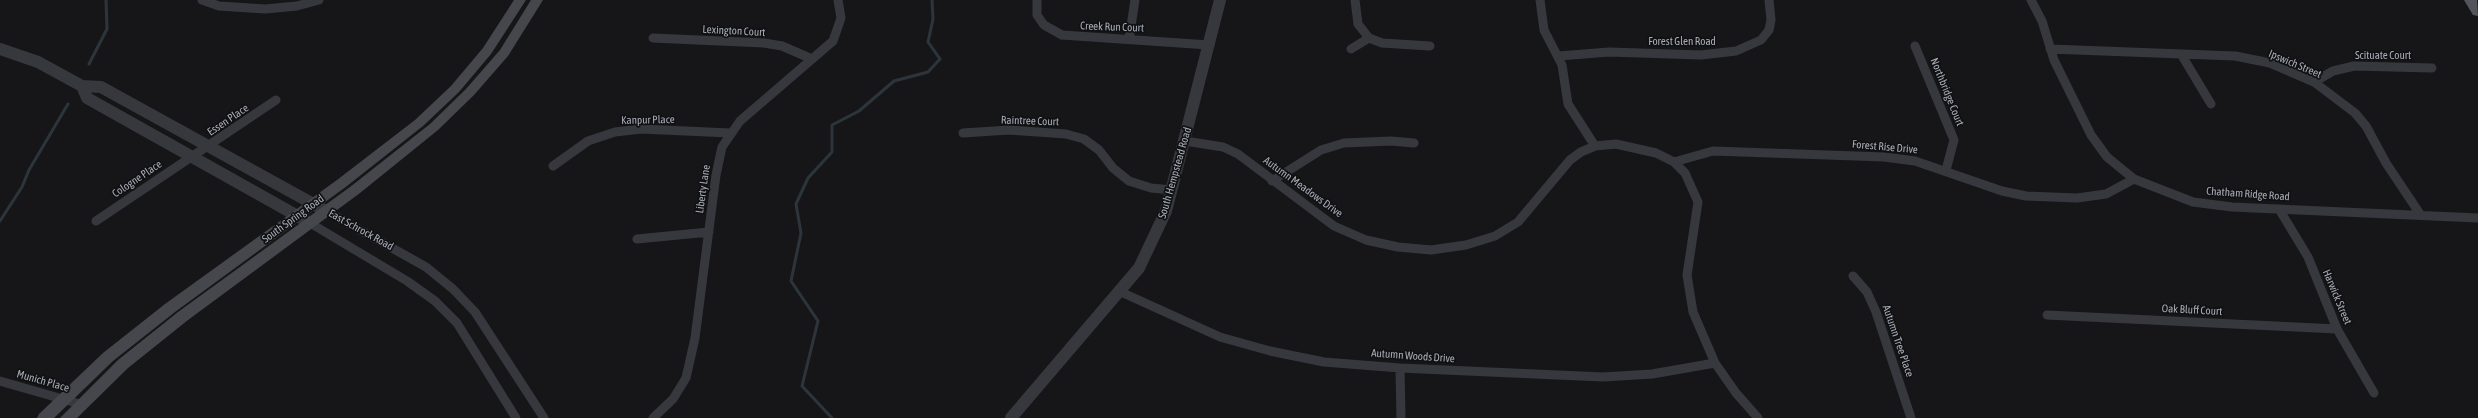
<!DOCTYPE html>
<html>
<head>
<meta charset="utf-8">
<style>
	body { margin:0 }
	canvas { display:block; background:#161618 }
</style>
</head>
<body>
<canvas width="2478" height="418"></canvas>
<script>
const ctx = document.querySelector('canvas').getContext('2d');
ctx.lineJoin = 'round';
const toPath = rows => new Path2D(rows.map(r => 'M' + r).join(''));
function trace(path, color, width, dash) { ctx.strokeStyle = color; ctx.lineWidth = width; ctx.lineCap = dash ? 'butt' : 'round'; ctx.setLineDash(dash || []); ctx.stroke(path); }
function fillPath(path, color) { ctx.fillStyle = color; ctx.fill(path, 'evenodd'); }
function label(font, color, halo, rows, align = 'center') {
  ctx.font = font + ' "Asap Condensed",sans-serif'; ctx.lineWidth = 3.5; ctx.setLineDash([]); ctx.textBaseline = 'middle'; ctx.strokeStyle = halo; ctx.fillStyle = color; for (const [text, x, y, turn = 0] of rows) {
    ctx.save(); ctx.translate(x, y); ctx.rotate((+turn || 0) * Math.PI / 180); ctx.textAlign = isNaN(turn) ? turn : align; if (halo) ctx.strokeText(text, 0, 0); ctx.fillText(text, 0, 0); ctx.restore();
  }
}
trace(toPath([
	[89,64,107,29,106,0],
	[0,221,22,187,29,170,68,104],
	[832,418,802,386,818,321,791,281,801,233,796,204,808,178,832,152,832,125,859,111,894,81,928,72,940,59,928,42,933,19,932,0]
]), '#2c353c', 3);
trace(toPath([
	[202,0,219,6,265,9,297,6,319,0],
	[1037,0,1037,15,1044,25,1062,35,1209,45],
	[1355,0,1358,24,1369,38,1382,43,1430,46],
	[1540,0,1544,30,1562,65,1568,104,1595,146],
	[2031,0,2042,21,2054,60,2091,135,2107,157,2134,179,2193,202,2232,207,2478,218],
	[653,38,764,43,782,46,812,59],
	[1129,39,1135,0],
	[1915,46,1954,140,1946,170],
	[1351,49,1369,38],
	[2050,49,2235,56,2270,63,2314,82,2355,113,2366,126,2386,163,2420,214],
	[2181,54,2211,104],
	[1559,56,1609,52,1701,55,1736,51,1761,40,1769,30,1771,20,1769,0],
	[2314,82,2333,71,2354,66,2432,68],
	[963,133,1009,130,1066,134,1084,139,1099,150,1113,168,1129,181,1151,188,1172,190],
	[1185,141,1223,147,1238,154,1334,226,1366,240,1398,247,1431,250,1466,245,1495,236,1518,222,1570,160,1581,152,1595,146,1616,144,1656,153,1674,162,1685,173,1698,202,1687,275,1693,312,1715,363,1736,393,1758,418],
	[1674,162,1713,151,1884,157,1915,161,2002,191,2026,196,2077,198,2106,194,2134,179],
	[553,166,588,141,615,132,641,129,730,133],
	[1272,181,1321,150,1344,143,1391,141,1414,143],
	[2279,209,2308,257,2337,329,2374,393],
	[326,211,426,267,453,289,475,312,544,418],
	[96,221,276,100],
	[310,223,407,281,435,301,457,323,516,418],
	[637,239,709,232],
	[1853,276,1867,292,1876,312,1911,418],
	[1121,292,1220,337,1270,351,1324,362,1400,368,1603,377,1652,374,1715,363],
	[2047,315,2337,329],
	[1400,368,1401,418],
	[0,381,80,404],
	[653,418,673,399,686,378,695,338,716,175,722,147,740,121,833,41,841,18,838,0]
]), '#37383d', 9);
trace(toPath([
	[0,49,38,62,82,86,101,87,326,211],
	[82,86,87,98,310,223],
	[1011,418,1139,268,1166,211,1220,0]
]), '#37383d', 12);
fillPath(toPath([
	[514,0,526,0,491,54,459,92,423,126,347,186,175,312,113,361,54,418,37,418,39,414,103,353,165,304,337,180,415,120,451,86,483,48,514,0],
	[531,0,543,0,508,56,474,95,438,130,360,193,188,320,128,368,77,418,60,418,118,360,178,312,350,187,430,124,466,89,500,50,531,0]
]), '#45474d');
fillPath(toPath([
	[2464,0,2477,0,2478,16,2473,15,2464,0]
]), '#53555c');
label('11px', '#a8adb8', '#111113', [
	["Creek Run Court",1112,27,2],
	["Lexington Court",734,31,3],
	["Forest Glen Road",1682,42],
	["Scituate Court",2383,56],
	["Ipswich Street",2295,64,23],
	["Northbridge Court",1947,92,68],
	["Essen Place",228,120,-34],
	["Kanpur Place",648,120,-1],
	["Raintree Court",1030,121,2],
	["Forest Rise Drive",1885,147,5],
	["South Hempstead Road",1175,173,-74],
	["Cologne Place",137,179,-34],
	["Autumn Meadows Drive",1303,187,36],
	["Liberty Lane",703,189,-82],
	["Chatham Ridge Road",2248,194,4],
	["South Spring Road",293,219,-36],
	["East Schrock Road",361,230,29],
	["Harwick Street",2337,297,67],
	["Oak Bluff Court",2192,310,3],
	["Autumn Tree Place",1898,341,71],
	["Autumn Woods Drive",1413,356,4],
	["Munich Place",43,381,16]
]);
</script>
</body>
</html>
